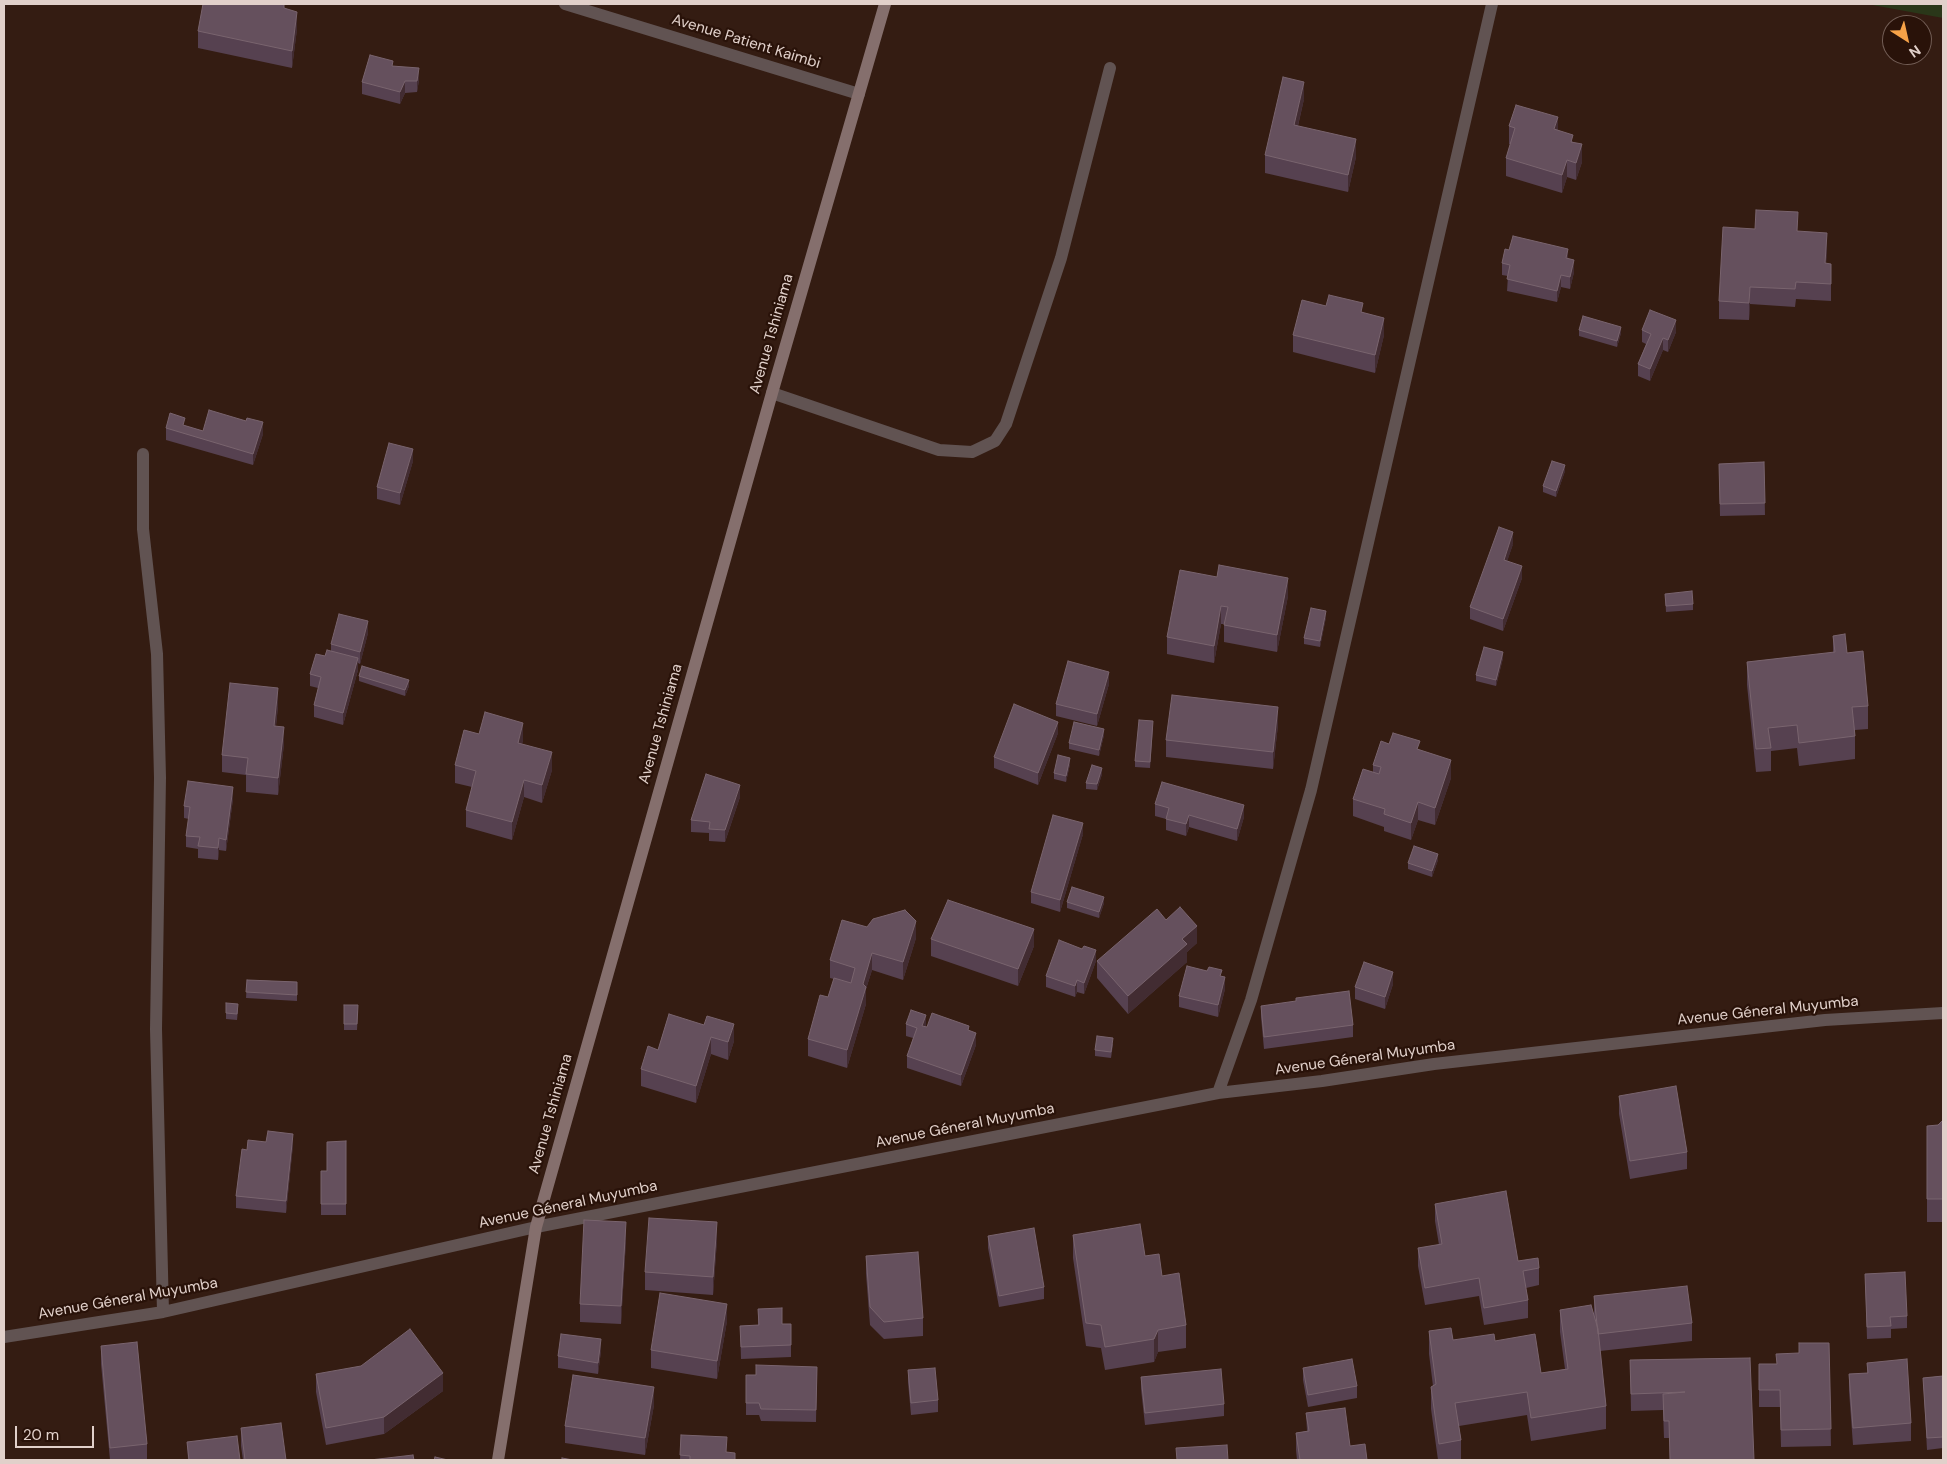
<!DOCTYPE html>
<html>
<head>
<meta charset="utf-8">
<style>
	body { margin:0 }
	#map { position:relative; width:1947px; height:1464px; overflow:hidden; background:#341c12; font-family:"DM Sans",sans-serif }
	canvas { display:block }
	.frame { position:absolute; inset:0; border:5px solid #e1d0ca; pointer-events:none }
	.north { position:absolute; left:1882px; top:15px; width:50px; height:50px; box-sizing:border-box; background:#291209; border:1px solid #735e56; border-radius:50%; rotate:145deg; font-size:14px; font-weight:700; line-height:20px; text-align:center; color:#e1d0ca }
	.north::after { content:''; display:block; margin:auto; width:18px; height:22px; background:#f6a248; clip-path:polygon(50% 0,100% 100%,50% 72%,0 100%) }
	.scale { position:absolute; left:15px; top:1426px; width:79px; height:22px; box-sizing:border-box; border:2px solid #e1d0ca; border-top:0; padding-left:6px; font-size:15px; line-height:18px; white-space:nowrap; color:#e1d0ca; -webkit-text-stroke:4px #291209; paint-order:stroke }
</style>
</head>
<body>
<div id="map">
<canvas width="1947" height="1464"></canvas>
<div class="frame"></div>
<div class="north">N</div>
<div class="scale">20 m</div>
</div>
<script>
const ctx = document.querySelector('canvas').getContext('2d');
ctx.lineJoin = 'round';
function fillPath(path, color) { ctx.fillStyle = color; ctx.fill(path, 'evenodd'); }
const toPath = rows => new Path2D(rows.map(r => 'M' + r).join(''));
function trace(path, color, width, dash) { ctx.strokeStyle = color; ctx.lineWidth = width; ctx.lineCap = dash ? 'butt' : 'round'; ctx.setLineDash(dash || []); ctx.stroke(path); }
function label(font, color, halo, rows, align = 'center') {
  ctx.font = font + ' "DM Sans",sans-serif'; ctx.lineWidth = 4.5; ctx.setLineDash([]); ctx.textBaseline = 'middle'; ctx.strokeStyle = halo; ctx.fillStyle = color; for (const [text, x, y, turn = 0] of rows) {
    ctx.save(); ctx.translate(x, y); ctx.rotate((+turn || 0) * Math.PI / 180); ctx.textAlign = isNaN(turn) ? turn : align; if (halo) ctx.strokeText(text, 0, 0); ctx.fillText(text, 0, 0); ctx.restore();
  }
}
fillPath(toPath([
	[1867,4,1943,4,1943,18]
]), '#2a3719');
trace(toPath([
	[565,4,859,94],
	[772,393,939,450,972,452,995,441,1006,424,1061,258,1110,68],
	[143,454,143,529,157,654,160,778,156,1029,163,1312],
	[1218,1093,1251,1000,1311,790,1492,4],
	[4,1337,163,1312,536,1227,1218,1093,1322,1081,1434,1064,1825,1020,1943,1013]
]), '#615352', 12);
trace(toPath([
	[498,1460,536,1227,772,393,885,4]
]), '#856f6d', 12);
fillPath(toPath([
	[297,29,292,68,198,48,198,31],
	[393,66,419,80,417,92,405,93,400,104,362,94,362,82],
	[1304,99,1298,126,1356,157,1348,192,1265,173,1265,155],
	[1509,126,1558,131,1573,142,1582,162,1576,180,1567,177,1562,193,1506,176,1506,158,1511,144,1509,144],
	[1798,231,1827,250,1826,263,1831,281,1831,301,1796,299,1795,307,1750,304,1749,320,1719,319,1719,301],
	[1509,250,1568,259,1574,272,1570,289,1561,287,1557,302,1507,291,1508,276,1502,275,1502,263],
	[1326,306,1363,312,1384,335,1375,373,1293,352,1293,335],
	[1579,330,1621,333,1617,347,1579,336],
	[1642,330,1676,332,1668,352,1663,350,1650,381,1638,376,1638,364,1646,344,1642,342],
	[185,426,203,431,263,434,253,465,166,440,166,428],
	[413,461,400,505,377,499,377,487],
	[1764,462,1765,515,1720,516,1719,464],
	[1565,471,1556,497,1543,492,1543,486],
	[1513,544,1507,561,1522,578,1503,631,1470,619,1470,607],
	[1217,577,1288,596,1277,652,1224,642,1224,624,1221,624,1214,663,1167,654,1167,637],
	[1665,594,1693,604,1693,610,1666,612],
	[1326,617,1320,647,1304,644,1304,638],
	[368,633,360,664,358,663,358,670,343,725,314,717,314,705,318,688,310,686,310,674,331,651,331,644],
	[1833,636,1847,653,1868,706,1868,729,1855,730,1855,759,1799,766,1797,748,1771,751,1771,771,1756,772,1747,685,1747,662,1833,653],
	[1503,658,1496,686,1476,681,1476,675],
	[359,676,409,686,405,696,359,681],
	[1109,684,1097,726,1056,716,1056,704],
	[278,706,276,726,284,744,278,795,246,792,246,775,222,772,222,755],
	[1278,725,1273,769,1166,757,1166,740],
	[1153,727,1150,768,1135,767,1135,761],
	[1058,733,1038,785,994,768,994,757],
	[479,734,523,740,522,744,552,770,542,803,524,797,512,840,466,827,466,810,472,787,455,783,455,765],
	[1104,735,1099,756,1069,749,1069,743],
	[1389,744,1420,750,1451,778,1435,825,1418,820,1411,840,1384,831,1384,827,1353,816,1353,799,1373,772,1373,765],
	[1070,764,1066,782,1054,779,1054,773],
	[1102,774,1097,790,1086,789,1086,783],
	[740,797,725,842,709,841,709,833,691,832,691,820],
	[233,799,226,851,219,850,218,860,198,858,198,849,186,847,186,836,189,819,184,818,184,806],
	[1155,804,1244,817,1237,841,1189,827,1186,836,1166,830,1166,819,1155,816],
	[1083,834,1060,912,1031,903,1031,892],
	[1438,860,1432,877,1408,869,1408,863],
	[1067,902,1104,903,1099,918,1067,908],
	[1166,920,1197,943,1187,952,1187,962,1128,1014,1097,978,1097,961],
	[867,927,916,938,903,980,872,970,866,989,866,1004,847,1068,808,1056,808,1039,828,997,834,979,830,978,830,960],
	[931,939,1034,946,1018,986,931,956],
	[1096,961,1084,994,1077,992,1075,997,1046,987,1046,976],
	[1222,977,1225,989,1218,1017,1179,1007,1179,996],
	[247,980,297,982,297,1001,246,998],
	[1393,984,1385,1009,1355,999,1355,987],
	[344,1005,358,1011,357,1030,344,1030],
	[1261,1006,1353,1025,1353,1037,1264,1049,1261,1017],
	[238,1010,237,1020,226,1019,226,1013],
	[669,1014,734,1041,728,1060,711,1054,696,1103,641,1086,641,1069,658,1050],
	[906,1024,926,1027,969,1031,976,1045,961,1086,907,1068,907,1056,913,1038,906,1036],
	[1113,1044,1111,1058,1095,1056,1095,1050],
	[1619,1096,1687,1152,1687,1169,1630,1179,1619,1114],
	[1943,1120,1943,1235,1943,1222,1927,1222,1927,1126,1938,1125],
	[346,1141,346,1215,321,1215,321,1171,327,1171],
	[293,1145,286,1213,236,1208,236,1196,247,1150],
	[1435,1204,1518,1261,1539,1268,1539,1285,1526,1288,1528,1300,1528,1318,1484,1325,1479,1296,1425,1305,1418,1266,1418,1248,1439,1245,1435,1221],
	[1073,1235,1145,1256,1162,1276,1186,1325,1186,1348,1158,1352,1154,1362,1105,1370,1101,1348,1086,1346,1073,1258],
	[988,1236,1044,1287,1044,1299,999,1307,988,1248],
	[626,1240,621,1324,580,1322,580,1304],
	[717,1240,713,1295,645,1290,645,1272],
	[866,1256,923,1318,923,1336,884,1339,870,1325,866,1274],
	[1865,1274,1907,1316,1907,1328,1891,1329,1891,1338,1867,1339],
	[1594,1296,1692,1323,1692,1341,1600,1351,1606,1406,1606,1429,1531,1441,1527,1415,1459,1426,1461,1440,1461,1460,1438,1460,1431,1409,1431,1387,1433,1386,1429,1354,1429,1331,1453,1340,1495,1341,1541,1373,1565,1369,1560,1332,1560,1310,1594,1313],
	[758,1309,782,1324,791,1324,791,1357,741,1359,740,1326,758,1325],
	[727,1321,717,1379,651,1368,651,1350],
	[1829,1343,1831,1446,1781,1447,1780,1407,1759,1407,1759,1364,1777,1364,1799,1353],
	[101,1346,147,1444,147,1460,110,1460,101,1364],
	[601,1351,598,1374,558,1368,558,1356],
	[1750,1358,1669,1438,1664,1438,1663,1410,1631,1411,1630,1360],
	[1867,1363,1911,1423,1911,1441,1853,1445,1849,1391,1849,1374,1867,1373],
	[817,1367,816,1422,761,1421,759,1415,746,1415,746,1375,756,1375],
	[1303,1368,1357,1386,1357,1398,1308,1407,1303,1380],
	[908,1370,938,1400,938,1412,911,1415,908,1382],
	[316,1374,443,1391,384,1434,326,1445,316,1392],
	[1943,1376,1943,1448,1927,1450,1923,1378],
	[1141,1377,1224,1404,1224,1416,1145,1425,1141,1389],
	[654,1405,645,1455,565,1443,565,1426],
	[1306,1413,1350,1446,1367,1460,1297,1460,1296,1450,1296,1433,1307,1431],
	[241,1428,286,1460,243,1460,241,1446],
	[681,1435,727,1452,735,1460,680,1460],
	[187,1442,240,1460,188,1460]
]), '#564150');
fillPath(toPath([
	[297,12,297,29,292,68,292,51],
	[419,68,419,80,417,92,417,81],
	[405,81,405,93,400,104,400,92],
	[1304,82,1304,99,1294,142,1294,125],
	[1558,117,1558,135,1554,129],
	[1356,139,1356,157,1348,192,1348,175],
	[1582,144,1582,162,1576,180,1576,163],
	[1567,160,1567,177,1562,193,1562,175],
	[1827,233,1827,250,1825,280,1825,263],
	[1568,249,1568,261,1566,258],
	[1574,260,1574,272,1570,289,1570,277],
	[1561,275,1561,287,1557,302,1557,291],
	[1750,287,1750,304,1749,320,1749,303],
	[1384,318,1384,335,1375,373,1375,355],
	[1676,320,1676,332,1668,352,1668,340],
	[1621,327,1621,333,1617,347,1617,341],
	[1663,338,1663,350,1650,381,1650,369],
	[263,422,263,434,253,465,253,454],
	[413,449,413,461,400,505,400,493],
	[1565,465,1565,471,1556,497,1556,491],
	[1513,532,1513,544,1504,571,1504,560],
	[1522,566,1522,578,1503,631,1503,619],
	[1288,578,1288,596,1277,652,1277,635],
	[1221,606,1221,624,1214,663,1214,646],
	[1326,611,1326,617,1320,647,1320,641],
	[368,621,368,633,360,664,360,652],
	[1503,652,1503,658,1496,686,1496,680],
	[358,658,358,670,343,725,343,713],
	[1109,672,1109,684,1097,726,1097,714],
	[409,680,409,686,405,696,405,690],
	[278,688,278,706,274,743,274,726],
	[1278,707,1278,725,1273,769,1273,752],
	[1058,722,1058,733,1038,785,1038,773],
	[523,723,523,740,518,761,518,743],
	[284,727,284,744,278,795,278,778],
	[1104,729,1104,735,1099,756,1099,750],
	[552,752,552,770,542,803,542,785],
	[1070,758,1070,764,1066,782,1066,776],
	[1451,760,1451,778,1435,825,1435,808],
	[1102,768,1102,774,1097,790,1097,784],
	[524,780,524,797,512,840,512,822],
	[740,785,740,797,725,842,725,830],
	[233,787,233,799,226,851,226,840],
	[1418,802,1418,820,1411,840,1411,823],
	[1244,805,1244,817,1237,841,1237,829],
	[1189,815,1189,827,1186,836,1186,824],
	[1083,823,1083,834,1060,912,1060,900],
	[219,838,219,850,218,860,218,848],
	[1438,854,1438,860,1432,877,1432,871],
	[1104,897,1104,903,1099,918,1099,912],
	[916,921,916,938,903,980,903,962],
	[1197,926,1197,943,1187,952,1187,962,1128,1014,1128,996,1182,939],
	[1034,929,1034,946,1018,986,1018,969],
	[1096,950,1096,961,1084,994,1084,983],
	[872,953,872,970,866,989,866,1004,847,1068,847,1050,863,984],
	[1393,972,1393,984,1385,1009,1385,997],
	[1225,977,1225,989,1218,1017,1218,1005],
	[1077,980,1077,992,1075,997,1075,986],
	[926,1015,926,1027,922,1026],
	[734,1024,734,1041,728,1060,728,1042],
	[976,1033,976,1045,961,1086,961,1075],
	[711,1037,711,1054,696,1103,696,1086],
	[293,1134,293,1145,286,1213,286,1201],
	[626,1222,626,1240,621,1324,621,1306],
	[717,1222,717,1240,713,1295,713,1277],
	[727,1304,727,1321,717,1379,717,1361],
	[1158,1330,1158,1352,1154,1362,1154,1339],
	[601,1339,601,1351,598,1374,598,1363],
	[443,1373,443,1391,384,1434,384,1417],
	[654,1387,654,1405,645,1455,645,1438]
]), '#422c32');
const building = toPath([
	[203,4,284,4,284,8,297,12,292,51,198,31,203,4],
	[370,55,393,61,392,66,419,68,417,81,405,81,400,92,362,82,370,55],
	[1283,77,1304,82,1294,125,1356,139,1348,175,1265,155,1283,77],
	[1516,105,1558,117,1554,129,1573,135,1571,142,1582,144,1576,163,1567,160,1562,175,1506,158,1515,128,1509,126,1516,105],
	[1756,210,1798,212,1797,231,1827,233,1825,263,1831,264,1831,284,1796,282,1795,289,1750,287,1749,303,1719,301,1723,227,1755,229,1756,210],
	[1513,236,1568,249,1566,258,1574,260,1570,277,1561,275,1557,291,1507,279,1510,265,1502,263,1505,249,1509,250,1513,236],
	[1329,295,1363,303,1361,312,1384,318,1375,355,1293,335,1302,300,1326,306,1329,295],
	[1650,310,1676,320,1668,340,1663,338,1650,369,1638,364,1651,334,1642,330,1650,310],
	[1583,316,1621,327,1617,341,1579,330,1583,316],
	[209,410,246,421,247,418,263,422,253,454,166,428,170,413,185,418,183,425,203,431,209,410],
	[389,443,413,449,400,493,377,487,389,443],
	[1552,461,1565,465,1556,491,1543,486,1552,461],
	[1764,462,1765,503,1720,504,1719,464,1764,462],
	[1499,527,1513,532,1504,560,1522,566,1503,619,1470,607,1499,527],
	[1219,565,1288,578,1277,635,1224,625,1228,607,1221,606,1214,646,1167,637,1180,570,1217,577,1219,565],
	[1692,591,1693,604,1666,606,1665,594,1692,591],
	[1311,608,1326,611,1320,641,1304,638,1311,608],
	[339,614,368,621,360,652,331,644,339,614],
	[1845,634,1847,653,1863,651,1868,706,1852,707,1855,736,1799,743,1797,725,1768,728,1771,748,1756,749,1747,662,1835,652,1833,636,1845,634],
	[1484,647,1503,652,1496,680,1476,675,1484,647],
	[327,650,358,658,343,713,314,705,321,677,310,674,316,654,325,656,327,650],
	[1068,661,1109,672,1097,714,1056,704,1068,661],
	[362,666,409,680,405,690,359,676,362,666],
	[230,683,278,688,274,726,284,727,278,778,246,774,248,758,222,755,230,683],
	[1172,695,1278,707,1273,752,1166,740,1172,695],
	[1014,704,1058,722,1038,773,994,757,1014,704],
	[485,712,523,723,518,743,552,752,542,785,524,780,512,822,466,810,476,771,455,765,464,730,479,734,485,712],
	[1139,720,1153,721,1150,762,1135,761,1139,720],
	[1074,722,1104,729,1099,750,1069,743,1074,722],
	[1393,733,1420,741,1417,749,1451,760,1435,808,1418,802,1411,823,1384,814,1385,809,1353,799,1363,769,1379,774,1381,767,1373,765,1381,741,1389,744,1393,733],
	[1058,755,1070,758,1066,776,1054,773,1058,755],
	[1092,765,1102,768,1097,784,1086,783,1092,765],
	[706,774,740,785,725,830,709,829,710,822,691,820,706,774],
	[188,781,233,787,226,840,219,838,218,848,198,846,200,837,186,836,190,807,184,806,188,781],
	[1162,782,1244,805,1237,829,1189,815,1186,824,1166,819,1169,808,1155,804,1162,782],
	[1053,815,1083,823,1060,900,1031,892,1053,815],
	[1414,846,1438,854,1432,871,1408,863,1414,846],
	[1072,887,1104,897,1099,912,1067,902,1072,887],
	[948,900,1034,929,1018,969,931,939,948,900],
	[1180,907,1197,926,1182,939,1187,944,1128,996,1097,961,1157,909,1166,920,1180,907],
	[905,910,916,921,903,962,872,953,863,984,866,987,847,1050,808,1039,820,995,828,997,834,978,851,983,855,968,830,960,842,920,867,927,873,919,905,910],
	[1059,940,1082,949,1084,946,1096,950,1084,983,1077,980,1075,986,1046,976,1059,940],
	[1364,962,1393,972,1385,997,1355,987,1364,962],
	[1187,966,1207,971,1209,967,1222,970,1220,976,1225,977,1218,1005,1179,996,1187,966],
	[247,980,297,982,297,995,246,992,247,980],
	[1349,991,1353,1025,1264,1037,1261,1006,1296,1001,1296,998,1349,991],
	[226,1003,238,1004,237,1014,226,1013,226,1003],
	[344,1005,358,1005,357,1024,344,1024,344,1005],
	[911,1010,926,1015,922,1026,927,1027,932,1013,969,1026,968,1030,976,1033,961,1075,907,1056,917,1028,906,1024,911,1010],
	[669,1014,704,1025,707,1016,734,1024,728,1042,711,1037,696,1086,641,1069,648,1046,658,1050,669,1014],
	[1097,1036,1113,1038,1111,1052,1095,1050,1097,1036],
	[1676,1086,1687,1152,1630,1161,1619,1096,1676,1086],
	[1943,1120,1943,1213,1943,1199,1927,1199,1927,1126,1938,1125,1943,1120],
	[268,1131,293,1134,286,1201,236,1196,242,1149,247,1150,248,1140,266,1142,268,1131],
	[346,1141,346,1204,321,1204,321,1171,327,1171,327,1142,346,1141],
	[1506,1191,1518,1261,1538,1258,1539,1268,1523,1271,1528,1300,1484,1308,1479,1278,1425,1288,1418,1248,1442,1244,1435,1204,1506,1191],
	[649,1218,717,1222,713,1277,645,1272,649,1218],
	[584,1220,626,1222,621,1306,580,1304,584,1220],
	[1140,1224,1145,1256,1159,1254,1162,1276,1179,1273,1186,1325,1158,1330,1154,1339,1105,1347,1101,1325,1086,1323,1073,1235,1140,1224],
	[1034,1228,1044,1287,999,1296,988,1236,1034,1228],
	[918,1252,923,1318,884,1322,870,1307,866,1256,918,1252],
	[1905,1272,1907,1316,1890,1317,1891,1326,1867,1327,1865,1274,1905,1272],
	[1687,1286,1692,1323,1598,1334,1594,1296,1687,1286],
	[660,1293,727,1304,717,1361,651,1350,660,1293],
	[1591,1305,1598,1329,1606,1406,1531,1418,1527,1392,1455,1403,1461,1440,1439,1444,1431,1387,1436,1384,1429,1331,1451,1328,1453,1340,1494,1334,1495,1341,1535,1334,1541,1373,1568,1369,1560,1310,1591,1305],
	[782,1308,782,1324,791,1324,791,1345,741,1347,740,1326,759,1325,758,1309,782,1308],
	[410,1329,443,1373,384,1417,326,1428,316,1374,361,1366,410,1329],
	[561,1334,601,1339,598,1363,558,1356,561,1334],
	[137,1342,147,1444,110,1448,101,1346,137,1342],
	[1799,1343,1829,1343,1831,1429,1781,1430,1780,1390,1759,1390,1759,1364,1777,1364,1776,1354,1799,1353,1799,1343],
	[1750,1358,1754,1460,1670,1460,1669,1421,1664,1421,1663,1394,1685,1392,1631,1394,1630,1360,1750,1358],
	[1352,1359,1357,1386,1308,1395,1303,1368,1352,1359],
	[1907,1359,1911,1423,1853,1428,1849,1374,1868,1373,1867,1363,1907,1359],
	[756,1365,817,1367,816,1410,761,1409,759,1403,746,1403,746,1375,756,1375,756,1365],
	[935,1368,938,1400,911,1403,908,1370,935,1368],
	[1221,1369,1224,1404,1145,1413,1141,1377,1221,1369],
	[573,1375,654,1387,645,1438,565,1426,573,1375],
	[1943,1376,1943,1437,1927,1438,1923,1378,1943,1376],
	[1345,1408,1350,1446,1365,1444,1367,1460,1300,1460,1296,1433,1309,1431,1306,1413,1345,1408],
	[281,1423,286,1460,245,1460,241,1428,281,1423],
	[681,1435,727,1437,726,1452,735,1453,735,1460,690,1460,690,1456,680,1455,681,1435],
	[237,1436,240,1460,189,1460,187,1442,237,1436],
	[1227,1445,1228,1460,1177,1460,1176,1448,1227,1445],
	[413,1455,414,1460,370,1460,413,1455],
	[435,1457,448,1460,434,1460,435,1457],
	[562,1458,573,1460,562,1460,562,1458]
]);
fillPath(building, '#65505d');
trace(building, '#79646e', 1);
label('15px', '#e1d0ca', '#291209', [
	["Avenue Patient Kaimbi",746,42,17],
	["Avenue Tshiniama",772,334,-74],
	["Avenue Tshiniama",661,724,-74],
	["Avenue Géneral Muyumba",1768,1011,-6],
	["Avenue Géneral Muyumba",1365,1058,-8],
	["Avenue Tshiniama",551,1114,-74],
	["Avenue Géneral Muyumba",965,1126,-11],
	["Avenue Géneral Muyumba",568,1205,-12],
	["Avenue Géneral Muyumba",128,1299,-10]
]);
</script>
</body>
</html>
